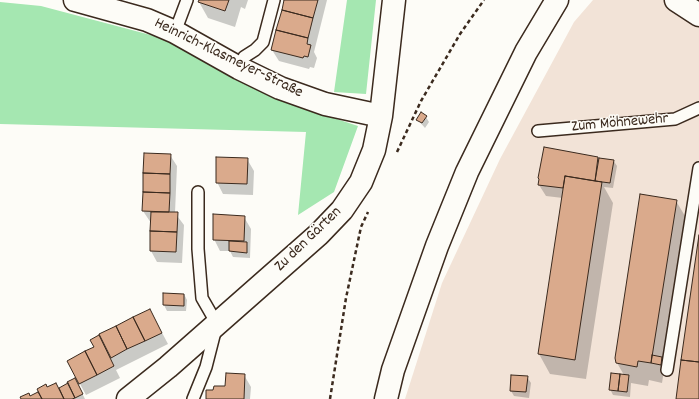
<!DOCTYPE html>
<html>
<head>
<meta charset="utf-8">
<style>
	body { margin:0 }
	canvas { display:block; background:#fdfcf7 }
</style>
</head>
<body>
<canvas width="699" height="399"></canvas>
<script>
const ctx = document.querySelector('canvas').getContext('2d');
ctx.lineJoin = 'round';
function fillPath(path, color) { ctx.fillStyle = color; ctx.fill(path, 'evenodd'); }
const toPath = rows => new Path2D(rows.map(r => 'M' + r).join(''));
function trace(path, color, width, dash) { ctx.strokeStyle = color; ctx.lineWidth = width; ctx.lineCap = dash ? 'butt' : 'round'; ctx.setLineDash(dash || []); ctx.stroke(path); }
function label(font, color, halo, rows, align = 'center') {
  ctx.font = font + ' Dekko,sans-serif'; ctx.lineWidth = 3; ctx.setLineDash([]); ctx.textBaseline = 'middle'; ctx.strokeStyle = halo; ctx.fillStyle = color; for (const [text, x, y, turn = 0] of rows) {
    ctx.save(); ctx.translate(x, y); ctx.rotate((+turn || 0) * Math.PI / 180); ctx.textAlign = isNaN(turn) ? turn : align; if (halo) ctx.strokeText(text, 0, 0); ctx.fillText(text, 0, 0); ctx.restore();
  }
}
fillPath(toPath([
	[593,0,699,0,699,399,405,399,442,283,500,159,574,22]
]), '#f2e3d7');
fillPath(toPath([
	[347,0,376,0,366,94,334,92],
	[0,2,41,6,162,38,276,99,358,126,334,192,298,215,306,132,0,124]
]), '#a5e7b1');
fillPath(toPath([
	[200,0,248,0,245,9,241,7,235,27,208,18,199,2],
	[285,0,327,0,314,52,317,58,314,68,310,67,309,69,279,61,272,50],
	[426,117,429,122,425,128,418,120],
	[170,155,177,166,175,213,184,225,182,263,157,262,151,251,151,223,143,211],
	[598,158,613,160,617,166,613,188,604,187,613,203,586,379,550,374,539,354,563,198,546,196,539,185],
	[247,159,254,171,253,195,223,194,217,182],
	[676,201,688,221,662,383,649,380,648,386,631,383,630,397,613,395,610,389,624,375,617,363],
	[244,217,251,229,250,258,233,257,230,251,220,251,214,239],
	[184,294,187,300,186,311,167,311,164,305],
	[150,310,168,344,116,370,120,378,86,395,80,384,78,385,85,399,22,399,30,397,47,388,59,389,75,379,78,384,79,383,95,348,92,340],
	[244,375,251,387,250,399,207,399,214,391,226,387],
	[527,377,531,383,529,398,514,396,511,391]
]), '#0003');
const building = toPath([
	[199,0,229,0,225,11,198,2,199,0],
	[284,0,318,0,313,18,282,10,284,0],
	[282,10,313,18,308,38,276,30,282,10],
	[276,30,308,38,307,44,311,45,308,57,304,56,303,58,271,50,276,30],
	[421,112,427,116,422,123,416,120,421,112],
	[544,147,598,157,595,181,565,176,563,188,538,185,539,179,538,178,544,147],
	[144,153,171,154,170,174,143,173,144,153],
	[216,157,248,158,247,184,216,183,216,157],
	[599,158,614,160,610,183,595,181,599,158],
	[143,173,170,174,170,193,143,192,143,173],
	[565,176,602,182,575,360,538,354,565,176],
	[143,192,170,193,169,212,142,211,143,192],
	[640,194,677,200,651,363,638,361,637,367,616,363,615,358,640,194],
	[151,212,178,212,177,232,150,231,151,212],
	[213,214,245,216,244,241,213,240,213,214],
	[150,231,177,232,176,252,150,251,150,231],
	[699,235,699,362,681,360,699,235],
	[229,241,247,242,247,253,229,251,229,241],
	[163,293,184,294,184,306,163,305,163,293],
	[150,309,162,333,145,341,133,317,150,309],
	[133,317,145,341,127,349,116,326,133,317],
	[116,326,127,349,111,358,99,334,116,326],
	[99,335,114,366,97,375,85,351,94,347,90,340,99,335],
	[85,351,97,375,79,384,67,361,85,351],
	[652,355,662,357,661,365,651,363,652,355],
	[681,360,699,362,699,399,676,399,681,360],
	[226,373,245,374,244,399,206,399,206,390,213,390,214,386,225,386,226,373],
	[611,373,620,374,618,391,609,390,611,373],
	[620,374,629,375,627,392,618,391,620,374],
	[511,375,528,376,526,392,510,391,511,375],
	[75,378,83,394,75,398,67,382,75,378],
	[56,383,64,399,42,399,37,389,46,384,47,387,56,383],
	[68,383,75,398,72,399,64,399,59,388,68,383],
	[38,392,42,399,21,399,20,397,29,393,30,396,38,392]
]);
fillPath(building, '#daaa8c');
trace(building, '#3b2a1e', 1);
const service = toPath([
	[175,32,187,0],
	[239,68,244,57,255,50,263,42,274,0],
	[538,131,675,119,699,108],
	[667,370,699,168],
	[193,399,206,367,217,324,202,298,198,249,198,192]
]);
const minor = toPath([
	[75,0,147,20,175,32,239,68,280,88,325,104,381,116],
	[676,0,699,15],
	[128,399,168,367,319,234,342,210,361,182,374,150,381,116,394,0]
]);
const secondary = toPath([
	[386,399,393,370,437,246,467,172,526,52,557,0]
]);
trace(service, '#3b2a1e', 14);
trace(minor, '#3b2a1e', 25);
trace(secondary, '#3b2a1e', 25);
trace(toPath([
	[397,152,421,101,460,34,484,0],
	[330,399,346,298,361,227,368,212]
]), '#3b2a1e', 2.5, [4, 3]);
trace(service, '#fdfcf7', 11);
trace(minor, '#fdfcf7', 22);
trace(secondary, '#fdfcf7', 22);
label('16px', '#3b2a1e', '#fdfcf7', [
	["Heinrich-Klasmeyer-Straße",228,59,26],
	["Zum Möhnewehr",620,124,-5],
	["Zu den Gärten",309,240,-44]
]);
</script>
</body>
</html>
